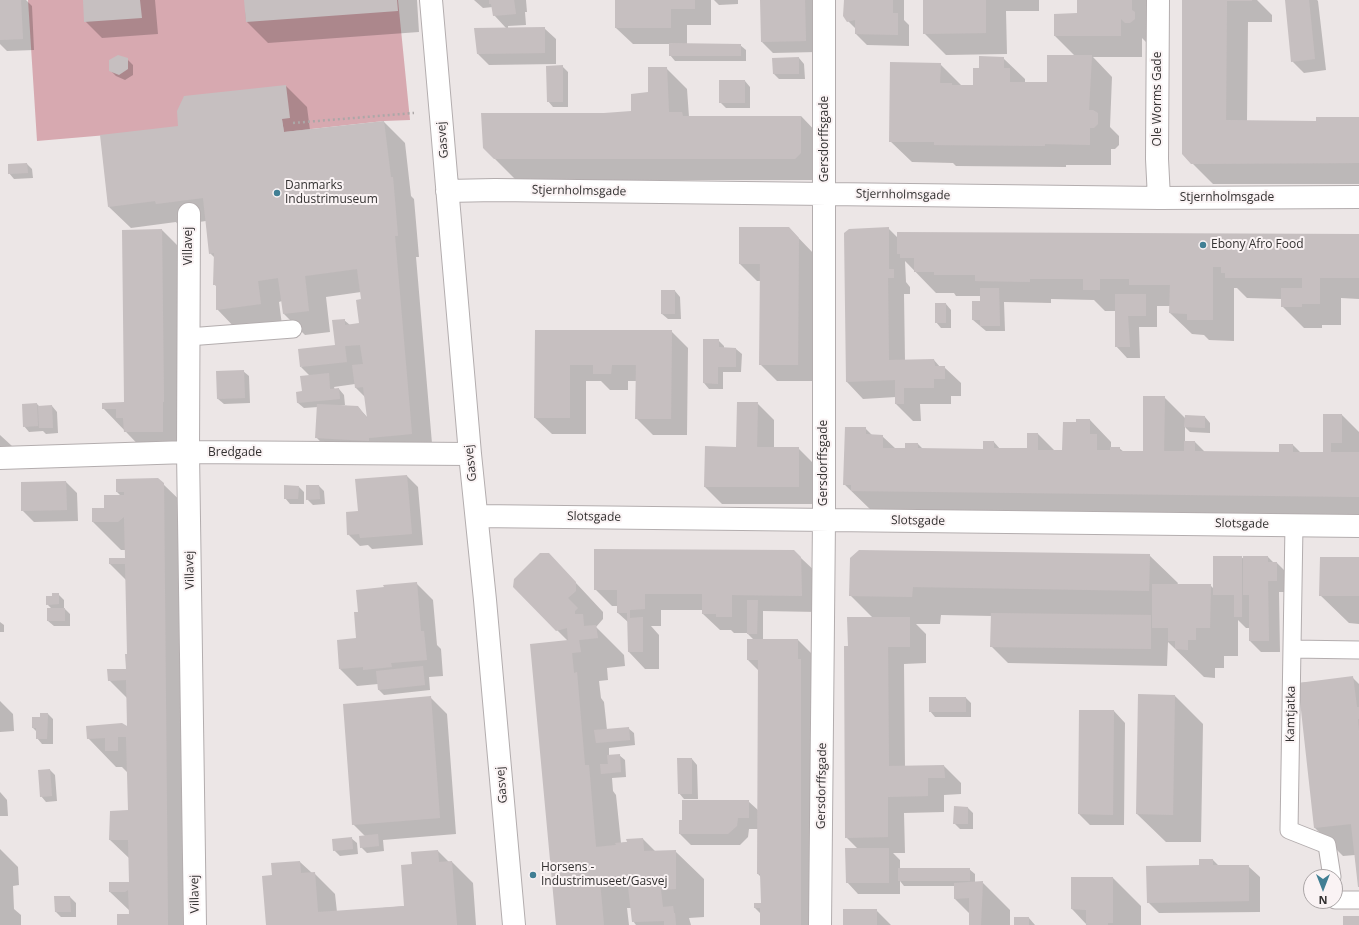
<!DOCTYPE html>
<html>
<head>
<meta charset="utf-8">
<style>
	body { margin:0 }
	#map { position:relative; width:1359px; height:925px; overflow:hidden; background:#ece6e6; font-family:"Open Sans",sans-serif }
	canvas { display:block }
	.north { position:absolute; left:1303px; top:869px; width:40px; height:40px; box-sizing:border-box; background:#faf3f4; border:1px solid #aaa5a6; border-radius:50%; rotate:180deg; font-size:11px; font-weight:700; line-height:16px; text-align:center; color:#333131 }
	.north::after { content:''; display:block; margin:auto; width:14px; height:18px; background:#417f94; clip-path:polygon(50% 0,100% 100%,50% 72%,0 100%) }
</style>
</head>
<body>
<div id="map">
<canvas width="1359" height="925"></canvas>
<div class="north">N</div>
</div>
<script>
const ctx = document.querySelector('canvas').getContext('2d');
ctx.lineJoin = 'round';
function fillPath(path, color) { ctx.fillStyle = color; ctx.fill(path, 'evenodd'); }
const toPath = rows => new Path2D(rows.map(r => 'M' + r).join(''));
function trace(path, color, width, dash) { ctx.strokeStyle = color; ctx.lineWidth = width; ctx.lineCap = dash ? 'butt' : 'round'; ctx.setLineDash(dash || []); ctx.stroke(path); }
function label(font, color, halo, rows, align = 'center') {
  ctx.font = font + ' "Open Sans",sans-serif'; ctx.lineWidth = 4; ctx.setLineDash([]); ctx.textBaseline = 'middle'; ctx.strokeStyle = halo; ctx.fillStyle = color; for (const [text, x, y, turn = 0] of rows) {
    ctx.save(); ctx.translate(x, y); ctx.rotate((+turn || 0) * Math.PI / 180); ctx.textAlign = isNaN(turn) ? turn : align; if (halo) ctx.strokeText(text, 0, 0); ctx.fillText(text, 0, 0); ctx.restore();
  }
}
fillPath(toPath([
	[28,0,398,0,410,120,384,121,284,132,282,120,37,141]
]), '#d7a9b0');
fillPath(toPath([
	[0,0,26,0,32,6,34,50,7,51,0,44],
	[84,0,155,0,158,34,102,38,85,21],
	[245,0,417,0,419,32,268,43,246,21],
	[474,0,526,0,527,12,525,12,526,25,508,26,508,28,544,28,556,39,556,64,489,65,478,54,506,28,494,15,493,7,483,8],
	[616,0,711,0,711,25,687,25,687,45,740,45,746,50,746,61,675,61,670,55,670,44,633,44,616,28],
	[714,0,738,0,738,4,719,5],
	[761,0,817,0,817,52,773,53,762,42],
	[845,0,904,0,904,20,909,25,909,46,867,45,856,34,856,29,848,21],
	[924,0,1039,0,1039,11,1006,11,1007,54,946,55,924,33],
	[1078,0,1153,0,1148,44,1142,38,1142,57,1093,57,1112,77,1110,127,1119,136,1119,145,1115,149,1111,149,1111,165,1066,165,1066,167,956,166,953,163,912,162,890,141,940,64,961,85,974,86,980,69,1003,58,1025,79,1025,83,1048,83,1075,56,1055,36,1078,14],
	[1183,0,1257,0,1272,15,1272,22,1248,22,1247,121,1317,122,1359,118,1359,184,1213,184,1192,163],
	[1286,0,1317,0,1318,1,1326,70,1304,73,1292,61],
	[799,58,804,64,805,79,779,79,774,74],
	[127,59,133,65,133,75,125,80,116,76,110,70],
	[562,66,568,72,568,107,553,107,548,101],
	[666,68,687,89,689,117,801,116,822,138,816,180,516,180,484,148,604,114,632,112,649,93],
	[745,81,750,87,750,108,726,108,720,102],
	[286,86,307,107,310,130,384,122,405,143,411,196,414,199,419,257,416,257,433,455,337,459,316,437,318,407,304,408,298,403,297,393,303,392,310,376,301,367,336,346,344,320,350,325,360,324,362,300,361,292,326,297,330,332,305,335,284,314,282,301,279,302,282,325,238,331,217,309,217,287,214,284,215,258,210,253,206,221,178,225,176,222,131,228,109,207,179,127],
	[355,384,355,387,365,397,368,418,358,407,338,405,345,405,344,395,339,389,335,390,334,387],
	[27,164,32,169,33,178,14,179,9,173],
	[789,228,815,255,814,381,777,381,760,364,761,281,757,281,740,264],
	[888,228,898,238,1359,235,1359,299,1341,298,1341,325,1322,325,1322,328,1304,328,1282,306,1282,299,1247,298,1237,288,1234,288,1234,341,1209,340,1204,335,1192,334,1170,313,1170,306,1157,306,1157,327,1139,327,1140,358,1127,358,1116,346,1116,311,1105,311,1094,300,1051,299,1051,303,1004,302,1005,331,986,331,973,320,981,302,981,296,956,296,954,293,936,293,905,261,906,282,910,287,910,294,904,294,905,361,934,360,940,367,944,367,961,383,961,396,951,396,951,404,920,404,921,421,913,421,896,404,896,397,863,399,847,382,845,233],
	[162,230,190,258,191,460,153,460,103,408,125,403],
	[675,291,680,297,681,319,668,319,662,314],
	[946,304,951,310,951,328,941,328,936,322],
	[536,331,671,331,688,348,687,435,653,435,636,418,637,381,628,381,628,390,610,390,601,381,586,381,586,434,552,434,535,418],
	[704,340,718,340,724,346,724,348,736,349,742,354,741,372,723,372,723,389,709,389,704,383],
	[243,371,249,376,250,403,224,404,218,399],
	[1164,397,1185,418,1205,417,1210,423,1210,433,1190,432,1185,427,1185,442,1195,442,1206,453,1280,454,1293,445,1301,453,1324,454,1342,415,1359,432,1359,517,873,512,844,484,865,428,872,435,882,436,896,449,906,449,906,444,918,444,923,449,984,450,994,442,1000,449,1028,449,1038,434,1055,451,1063,451,1076,423,1090,420,1111,442,1111,448,1119,448,1124,452,1144,452],
	[757,403,774,420,774,448,798,448,815,465,815,504,722,504,705,487,737,448],
	[37,404,40,407,52,406,57,412,58,433,46,434,43,431,29,432,24,426],
	[0,435,12,446,13,465,0,466],
	[407,476,418,487,423,545,372,549,368,545,360,546,348,534,359,512],
	[66,482,77,493,78,521,34,522,22,510],
	[163,484,192,512,196,925,118,925,130,915,130,911,110,892,130,883,130,859,110,840,129,811,128,773,122,767,116,767,88,738,128,728,128,699,109,680,127,670,128,655,127,581,110,564,126,559,126,550,121,550,93,522,105,509,121,496,117,492],
	[319,486,324,491,325,504,313,505,307,499],
	[299,487,304,492,304,504,290,504,285,498],
	[549,554,603,612,603,619,596,627,624,655,625,666,607,668,608,680,599,681,601,698,604,702,607,730,628,728,634,733,635,745,609,748,609,756,619,755,625,760,626,777,612,778,613,791,616,795,621,843,643,839,655,851,675,851,704,879,704,917,689,918,691,925,636,925,633,921,631,908,627,908,629,925,557,925,568,641,557,630],
	[1149,555,1178,583,1177,585,1210,585,1214,589,1241,557,1244,559,1268,557,1274,563,1277,563,1288,574,1288,592,1279,592,1280,652,1261,652,1250,641,1250,628,1246,628,1238,620,1238,656,1224,656,1224,668,1215,668,1215,678,1204,677,1168,642,1167,666,1008,663,991,646,992,616,941,615,940,624,916,624,926,634,926,663,904,664,905,767,944,766,961,783,961,794,944,795,944,812,904,813,905,853,893,853,900,860,900,869,969,869,975,874,975,882,982,882,1010,910,1010,925,970,925,970,914,955,899,955,886,904,886,900,881,900,894,858,894,847,882,858,849,846,837,849,647,873,618,850,595],
	[801,558,818,574,818,612,763,611,763,640,798,640,826,668,829,925,761,925,761,914,755,908,762,904,761,877,758,874,759,829,749,829,748,837,740,845,691,845,680,834,748,801,759,811,759,671,748,660,754,640,747,633,734,633,731,630,720,630,703,614,703,610,661,610,661,626,651,626,659,635,659,669,645,669,629,652,629,623,618,613,618,606,612,606,595,589],
	[1359,558,1359,624,1349,623,1320,595],
	[416,583,433,600,437,645,441,649,443,676,429,677,430,690,384,695,378,689,378,684,357,686,340,669,357,639,359,613,385,588],
	[58,594,64,600,64,608,70,614,70,626,54,626,48,621,52,609,47,604,53,597],
	[0,622,4,625,4,632,0,632],
	[1353,678,1359,684,1359,886,1355,855,1343,856,1315,828,1299,683],
	[1175,696,1203,724,1201,842,1166,842,1137,814],
	[430,697,447,714,456,834,383,840,384,851,367,853,361,847,365,836,353,824],
	[966,698,971,703,971,717,935,717,930,711],
	[0,701,13,714,14,731,0,732],
	[1114,711,1125,723,1124,825,1090,825,1079,814],
	[48,714,53,719,53,744,42,744,37,738,37,732,33,728,41,718],
	[692,759,697,765,698,799,684,799,679,793],
	[50,770,55,775,57,801,46,802,41,796],
	[0,792,7,800,8,816,0,816],
	[968,808,973,813,973,829,960,829,954,823],
	[351,838,357,843,358,854,340,856,334,850],
	[0,849,18,867,19,885,13,886,14,909,21,915,21,925,0,925],
	[438,851,449,862,452,862,473,883,476,925,267,925,273,876,272,864,300,862,312,873,314,873,335,894,337,912,405,906,413,865],
	[1213,860,1219,866,1248,866,1260,877,1260,912,1159,913,1148,902,1200,866],
	[1113,878,1141,906,1141,925,1087,925,1072,909],
	[70,897,76,903,76,917,61,917,56,912],
	[876,910,891,925,844,925],
	[1029,918,1035,925,1015,925]
]), '#0003');
fillPath(toPath([
	[0,0,21,0,23,39,0,40],
	[83,0,140,0,142,18,84,22],
	[244,0,397,0,398,11,246,22],
	[489,0,514,0,516,14,493,16,491,4,489,4],
	[615,0,695,0,695,9,671,9,671,28,615,28],
	[760,0,805,0,806,41,761,42],
	[844,0,893,0,893,13,898,13,898,35,855,34,855,20,847,22,843,16],
	[923,0,986,0,986,33,923,34],
	[1077,0,1132,0,1132,10,1135,12,1135,19,1130,23,1125,23,1121,19,1121,36,1054,36,1054,14,1077,13],
	[1182,0,1252,0,1252,1,1227,1,1226,120,1316,121,1316,117,1359,117,1359,163,1191,164,1182,154],
	[1285,0,1309,0,1315,59,1291,62],
	[545,27,545,53,477,54,474,28],
	[669,43,741,44,741,56,669,56],
	[118,55,128,58,128,69,119,75,109,71,109,60],
	[1047,55,1092,55,1089,110,1093,110,1098,113,1098,124,1094,128,1090,128,1090,145,1045,144,1045,146,934,145,934,142,889,142,890,62,941,63,940,83,952,83,952,85,973,85,973,68,979,68,979,56,1004,57,1004,68,1010,68,1010,82,1047,82],
	[799,57,799,74,773,74,772,58],
	[563,65,563,102,547,102,546,66],
	[648,67,667,67,669,112,682,112,683,116,801,116,801,153,795,159,494,159,483,148,481,113,604,113,631,111,631,94,648,92],
	[719,80,745,80,745,103,719,103],
	[286,85,290,118,282,119,284,132,384,121,391,177,393,177,398,236,395,236,412,434,369,438,369,441,315,438,317,404,358,406,367,418,363,387,355,388,352,365,363,364,360,345,345,346,347,362,300,367,298,349,335,345,332,320,345,319,345,325,359,323,356,300,361,299,357,269,305,276,309,311,283,314,278,278,258,281,261,304,216,310,216,285,213,285,214,253,209,254,203,198,156,204,155,201,108,207,100,135,178,126,177,111,184,96],
	[27,163,28,173,8,174,8,164],
	[739,227,789,227,799,238,798,365,759,365,760,264,739,264],
	[889,227,889,269,894,269,894,278,888,278,889,360,934,359,935,366,945,366,945,379,934,379,934,388,904,388,904,404,895,404,895,380,846,382,844,233,849,229],
	[162,229,164,402,163,402,163,432,124,432,123,418,116,418,116,409,102,409,102,403,124,402,122,230],
	[897,232,1359,234,1359,278,1320,278,1320,304,1302,304,1302,307,1281,307,1281,288,1302,288,1302,278,1225,278,1225,273,1221,273,1221,267,1213,267,1213,320,1187,320,1187,314,1169,313,1170,285,1129,285,1129,279,1100,279,1100,290,1083,290,1083,279,1030,279,1030,282,975,281,975,275,934,275,934,272,914,272,914,258,900,258,900,254,897,254],
	[980,288,999,288,1000,326,980,326,980,320,972,320,972,301,980,301],
	[661,290,675,290,675,314,661,314],
	[1115,294,1146,294,1146,316,1128,316,1130,347,1115,347],
	[935,303,946,303,946,323,935,323],
	[535,330,672,330,671,419,635,419,636,365,612,365,611,374,593,374,593,365,570,365,570,418,534,418],
	[703,339,719,339,719,347,736,348,736,367,718,367,718,384,703,383],
	[244,370,245,398,217,399,216,371],
	[329,373,330,389,339,388,340,399,297,403,296,392,302,391,300,376],
	[1143,396,1165,396,1164,451,1184,451,1184,441,1195,441,1195,451,1279,452,1279,444,1293,444,1293,452,1323,452,1323,414,1342,414,1342,443,1331,443,1331,452,1359,452,1359,497,851,491,851,485,843,485,845,427,866,427,866,434,883,435,883,448,905,448,905,443,918,443,918,448,983,449,983,441,994,441,994,448,1027,448,1027,433,1038,433,1038,450,1062,450,1063,422,1076,422,1076,419,1090,419,1090,434,1097,434,1097,450,1110,450,1110,447,1120,447,1120,451,1143,451],
	[737,402,758,402,757,447,799,447,799,487,704,487,705,446,736,447],
	[37,403,38,426,23,427,22,404],
	[52,405,53,428,39,428,38,406],
	[1185,415,1205,416,1205,428,1184,427],
	[407,475,412,534,360,538,359,534,347,535,346,512,358,511,355,479],
	[158,478,164,483,168,925,117,925,117,914,129,914,128,890,125,892,109,892,109,882,129,882,128,840,109,840,110,811,128,810,126,737,118,737,118,751,105,751,105,738,87,739,86,726,122,723,127,726,126,680,108,681,107,669,126,669,125,654,127,654,125,564,109,564,109,558,125,558,124,517,118,522,92,522,92,508,104,508,104,495,124,495,124,492,116,492,116,479],
	[66,481,67,510,21,511,21,482],
	[284,485,299,486,298,499,284,499],
	[306,485,319,485,320,499,306,500],
	[594,549,794,550,801,557,802,596,732,595,732,617,716,617,716,614,702,614,702,594,645,594,645,609,630,610,630,618,643,617,643,652,628,652,627,613,617,613,617,590,594,590],
	[859,550,1150,554,1149,591,913,587,912,597,849,596,850,558],
	[540,553,549,553,576,582,576,591,568,598,578,608,575,611,575,614,583,614,584,626,596,625,598,638,579,640,581,652,572,653,574,673,577,672,585,765,589,765,596,847,616,845,615,843,627,842,626,839,643,838,644,851,676,850,676,889,661,890,663,907,673,906,674,913,675,913,676,925,664,925,664,921,632,922,627,877,600,880,599,871,604,925,556,925,530,644,568,640,567,628,556,631,513,587,514,579],
	[1213,556,1242,556,1242,617,1234,617,1234,595,1213,595],
	[1243,556,1268,556,1268,562,1277,562,1277,581,1268,581,1269,641,1249,641,1249,595,1243,595],
	[1320,557,1359,557,1359,596,1319,596],
	[417,582,421,631,424,631,427,660,391,663,392,667,363,670,363,667,339,669,337,640,356,638,354,612,358,612,356,590,384,587,383,585],
	[1152,584,1211,584,1210,628,1196,628,1196,640,1188,640,1188,650,1175,649,1175,641,1168,641,1168,628,1152,628],
	[52,593,59,593,59,604,46,605,46,596,52,596],
	[747,600,758,600,757,634,747,634],
	[47,608,65,608,65,621,47,621],
	[991,613,1151,615,1151,649,990,647],
	[847,617,910,617,910,647,888,647,889,766,944,765,945,778,928,778,928,796,888,797,888,837,845,838,844,646,848,646],
	[747,639,798,639,798,659,801,659,801,925,760,925,760,908,754,908,754,903,761,903,760,874,757,874,758,660,747,660],
	[423,666,425,685,378,690,376,671],
	[1353,676,1357,707,1359,707,1359,719,1358,719,1359,732,1359,887,1358,887,1351,824,1314,828,1298,683],
	[1138,694,1175,695,1173,815,1136,814],
	[431,696,440,818,352,825,343,704],
	[929,697,966,697,966,712,929,712],
	[1079,710,1114,710,1113,815,1078,814],
	[40,713,48,713,47,739,36,739,36,728,32,728,32,717,40,717],
	[629,727,630,740,596,743,594,730],
	[620,754,621,772,601,774,600,764,608,764,607,755],
	[677,758,692,758,692,794,678,794],
	[50,769,52,796,40,797,38,770],
	[682,800,749,800,749,818,738,818,737,826,728,834,679,834,679,820,682,820],
	[954,806,968,807,968,824,953,824],
	[378,834,379,846,360,848,359,836],
	[352,837,353,849,333,851,332,839],
	[845,848,889,848,889,883,846,883],
	[438,850,439,862,452,861,457,925,266,925,262,876,272,875,271,863,300,861,301,873,315,872,318,912,404,906,401,865,412,864,411,852],
	[1199,859,1213,859,1213,865,1249,865,1249,901,1147,903,1146,866,1199,865],
	[898,868,970,868,970,881,898,881],
	[1071,877,1113,877,1113,923,1108,923,1108,925,1086,925,1086,910,1071,909],
	[983,881,981,925,969,925,969,898,954,899,954,883],
	[54,896,70,896,71,912,55,912],
	[843,909,877,909,877,925,843,925],
	[1343,916,1359,916,1359,925,1343,925],
	[1014,917,1029,917,1029,925,1014,925]
]), '#c6bfc0');
const service = toPath([
	[188,337,293,329],
	[1294,525,1289,830,1327,845,1332,877],
	[1292,649,1359,650],
	[1335,900,1359,900]
]);
const minor = toPath([
	[431,0,470,454,485,600,514,925],
	[1158,0,1157,159,1159,198],
	[447,191,495,190,1159,198,1359,197],
	[189,214,188,452,195,925],
	[0,458,188,452,470,454],
	[477,516,1359,526],
	[820,925,824,519,824,0]
]);
trace(service, '#b3adae', 19);
trace(minor, '#b3adae', 24);
trace(toPath([
	[293,123,414,113]
]), '#aca7a7', 2.5, [2, 3]);
trace(service, '#fff', 17);
trace(minor, '#fff', 22);
for (const [x, y, r, color] of [
	[277,193,4,"#417f94"],
	[1203,245,4,"#417f94"],
	[533,875,4,"#417f94"]
]) { const dot = new Path2D(); dot.arc(x, y, r, 0, 2 * Math.PI); ctx.fillStyle = color; ctx.fill(dot); trace(dot, '#faf3f4', 1.5); }
label('12px', '#333131', '#faf3f4', [
	["Ole Worms Gade",1158,99,-90],
	["Gersdorffsgade",825,139,-90],
	["Gasvej",443,140,-95],
	["Stjernholmsgade",579,191,1],
	["Stjernholmsgade",903,195,1],
	["Stjernholmsgade",1227,198],
	["Villavej",189,246,-90],
	["Bredgade",235,453],
	["Gasvej",471,463,-96],
	["Gersdorffsgade",824,463,-90],
	["Slotsgade",594,517,1],
	["Slotsgade",918,521,1],
	["Slotsgade",1242,524,1],
	["Villavej",190,570,-91],
	["Kamtjatka",1291,714,-89],
	["Gasvej",502,785,-95],
	["Gersdorffsgade",822,786,-89],
	["Villavej",195,894,-91]
]);
label('12px', '#333131', '#faf3f4', [
	["Danmarks",285,186],
	["Industrimuseum",285,200],
	["Ebony Afro Food",1211,245],
	["Horsens -",541,868],
	["Industrimuseet/Gasvej",541,882]
], 'left');
</script>
</body>
</html>
